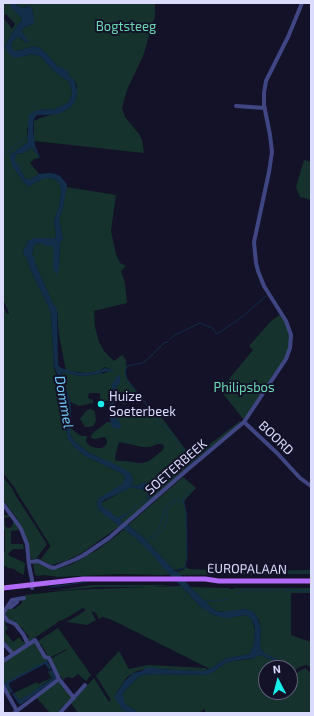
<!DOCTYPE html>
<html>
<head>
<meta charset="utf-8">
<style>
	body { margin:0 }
	#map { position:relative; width:314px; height:716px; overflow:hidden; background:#131228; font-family:"Exo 2",sans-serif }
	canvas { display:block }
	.frame { position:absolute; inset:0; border:4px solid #dbdbfd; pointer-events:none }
	.north { position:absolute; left:258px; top:660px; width:40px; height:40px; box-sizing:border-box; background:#131228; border:1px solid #63627d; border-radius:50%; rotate:354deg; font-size:11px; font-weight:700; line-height:16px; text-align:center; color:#dbdbfd }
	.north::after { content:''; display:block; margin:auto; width:14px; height:18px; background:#15efec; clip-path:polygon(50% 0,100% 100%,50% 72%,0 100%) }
</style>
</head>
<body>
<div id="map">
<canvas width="314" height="716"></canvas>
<div class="frame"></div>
<div class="north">N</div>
</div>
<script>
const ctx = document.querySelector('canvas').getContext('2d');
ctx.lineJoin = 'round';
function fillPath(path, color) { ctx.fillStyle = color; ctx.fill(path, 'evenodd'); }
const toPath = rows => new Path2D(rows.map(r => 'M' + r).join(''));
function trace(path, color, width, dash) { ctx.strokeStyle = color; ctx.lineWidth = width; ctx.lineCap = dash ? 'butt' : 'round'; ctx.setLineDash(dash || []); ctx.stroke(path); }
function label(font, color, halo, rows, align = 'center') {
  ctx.font = font + ' "Exo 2",sans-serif'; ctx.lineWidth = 4; ctx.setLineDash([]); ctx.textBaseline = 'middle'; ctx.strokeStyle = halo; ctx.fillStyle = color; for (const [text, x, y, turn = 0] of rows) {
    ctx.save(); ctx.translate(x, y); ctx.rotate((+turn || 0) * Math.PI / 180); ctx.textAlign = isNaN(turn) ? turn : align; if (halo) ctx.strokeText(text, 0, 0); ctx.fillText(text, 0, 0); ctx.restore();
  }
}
fillPath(toPath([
	[3,3,10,3,12,9,20,16,22,20,16,27,6,44,5,47,8,53,21,57,31,54,40,56,55,72,68,81,71,86,72,95,70,100,67,103,55,109,38,110,27,128,28,142,10,155,13,167,23,181,29,187,36,182,45,178,50,178,58,181,60,185,61,191,59,207,54,221,56,235,55,238,53,240,44,238,34,238,28,241,23,251,27,259,32,273,48,305,51,314,54,369,62,387,65,401,67,438,77,450,87,457,121,473,125,477,124,482,122,484,99,499,97,502,100,511,121,527,117,528,82,553,66,561,51,565,40,560,50,547,50,545,18,494,14,487,3,473,3,306,7,314,9,313,3,299,3,17,12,29,15,24,6,14,3,17],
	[16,3,155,3,155,16,143,56,127,90,122,108,125,117,139,134,142,140,144,153,34,141,34,121,43,117,63,112,68,109,73,104,76,99,77,94,77,86,74,80,69,76,68,72,64,69,57,66,47,54,40,48,33,46,21,50,15,51,13,50,11,44,13,41,17,37,19,37,26,43,29,41,21,31,25,27,32,24,33,14,32,8,27,6,24,8,20,7,17,6],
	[32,147,33,148,39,158,34,159,30,163,39,174,31,179,28,179,25,178,20,170,15,161,15,157,16,154,24,153],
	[304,160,311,162,311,200,300,197,296,187],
	[66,187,116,195,111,231,116,254,120,263,126,266,121,271,125,283,127,303,94,311,95,327,99,342,104,351,114,361,122,355,126,360,126,368,125,371,126,377,136,391,137,395,131,401,124,404,114,401,113,395,116,388,120,382,120,376,113,388,112,392,109,394,109,401,101,401,100,400,100,393,89,393,88,398,93,400,93,403,79,406,72,403,70,401,61,371,75,375,85,376,97,374,102,373,103,374,108,371,110,371,110,369,105,367,99,371,87,373,66,371,59,335,57,308,54,306,35,263,35,260,32,254,34,246,36,244,41,243,48,246,53,246,59,267,60,243,63,239,59,219,63,207],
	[281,314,291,335,286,359,244,420,220,390,253,350,249,346,271,321],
	[90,409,93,410,95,412,96,421,93,426,89,427,85,427,80,419,86,411],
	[128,409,132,409,142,413,156,410,192,458,240,421,242,423,193,462,125,523,120,520,127,515,126,514,118,518,102,507,101,505,101,503,131,487,148,491,148,494,147,499,148,500,150,483,143,483,137,486,132,485,133,478,130,473,113,464,89,453,74,441,69,433,70,428,71,428,78,434,82,436,87,436,86,442,90,446,96,448,102,448,106,445,107,442,106,438,104,437,95,439,91,438,91,436,93,433,107,422,110,422,111,425,121,425,116,418,116,414,118,410],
	[119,442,143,447,150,447,158,444,162,444,164,446,163,450,149,461,143,463,138,463,125,461,117,461,115,459,116,453],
	[3,477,12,488,16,496,47,544,36,559,31,559,25,535,18,520,3,500],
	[183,477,196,488,185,500,184,503,186,513,187,557,185,567,174,570,144,538,128,525],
	[3,515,9,515,11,517,4,518,5,526,8,528,12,527,14,521,19,530,11,531,11,544,23,544,24,549,13,549,10,552,8,555,25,563,24,575,16,571,15,569,8,568,3,565,3,553,5,552,5,531,3,530],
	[124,529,136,538,148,549,170,574,163,575,121,574,58,577,43,575,37,576,35,575,33,563,37,562,57,569,72,564,97,550,116,536],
	[186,567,189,569,237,571,311,570,311,574,179,575,178,572,184,569],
	[92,585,170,585,152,587,99,587,52,591],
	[181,586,202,608,216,616,232,617,245,615,250,617,253,623,255,630,254,645,250,653,245,655,225,659,210,669,112,620,103,617,99,619,96,613,91,611,96,620,87,625,67,622,86,610,83,608,63,620,59,621,54,625,13,652,3,640,3,618,7,622,5,624,8,628,5,632,13,642,19,637,23,642,29,637,21,627,20,627,11,620,10,620,4,614,7,608,14,609,22,603,22,599,25,598,25,595,62,591,92,589],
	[190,587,229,588,230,589,234,589,234,588,311,588,311,593,290,593,291,593,291,635,311,642,311,668,307,665,305,665,298,668,290,675,290,668,280,668,278,661,266,654,261,650,260,643,261,628,259,620,254,613,246,609,225,612,216,611,212,608],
	[58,628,91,675,86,681,78,674,73,678,67,677,63,680,61,676,59,676,50,659,67,650,67,649,49,658,41,644,39,644,38,641],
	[35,642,48,660,52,668,51,668,48,661,4,684,11,693,8,693,3,683,3,662],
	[119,651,129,669,148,665,206,668,207,670,199,671,158,669,155,667,137,671,127,677,117,692,116,700,122,708,129,713,78,713,71,703,94,678,109,702,111,700,96,676],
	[260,655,275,661,277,668,266,668,266,692,290,692,290,679,298,672,305,668,311,673,311,713,205,713,205,709,198,713,137,713,135,710,124,703,123,702,122,694,138,677,143,675,157,674,205,675,212,673,225,663,233,661,251,659],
	[49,671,53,677,30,694,20,700,19,700,14,693,37,682,38,684,51,678,48,672],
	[59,680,72,697,57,713,50,713,36,697]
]), '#15322d');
fillPath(toPath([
	[10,3,16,3,17,6,20,7,24,8,29,6,32,8,34,19,34,23,25,27,21,31,29,41,28,42,26,43,20,37,17,37,13,41,11,44,13,50,15,51,21,50,33,46,40,48,47,54,57,66,67,70,68,72,69,76,74,80,77,90,77,94,75,102,68,109,63,112,59,114,47,115,37,115,34,119,33,129,35,145,40,158,39,158,33,148,32,147,24,153,16,154,15,157,15,161,20,167,20,170,25,178,28,179,31,179,39,174,50,173,56,174,60,176,67,184,67,186,63,207,59,219,63,239,60,243,59,267,57,276,53,268,54,250,53,246,46,246,41,243,36,244,34,247,32,254,35,260,35,263,54,306,57,308,58,365,61,368,79,373,94,372,106,368,114,371,113,372,107,371,97,374,85,376,75,375,61,372,70,401,71,409,70,435,74,441,89,453,121,467,130,473,133,478,132,485,137,486,143,483,150,483,156,480,161,483,163,485,148,500,147,499,148,494,148,491,131,487,122,492,104,500,101,503,101,505,118,518,126,513,127,515,120,520,128,525,144,538,174,570,179,573,190,587,212,608,216,611,222,612,244,609,252,611,257,617,261,628,260,643,261,650,266,654,277,659,280,668,277,668,275,661,260,655,253,658,233,661,225,663,212,673,205,675,157,674,143,675,138,677,122,694,122,696,124,697,124,703,135,710,137,713,129,713,122,709,114,697,124,682,133,673,142,671,145,668,155,667,158,669,199,671,207,670,213,667,225,659,245,655,250,653,254,645,255,627,252,620,246,615,227,618,220,617,212,614,202,608,181,586,164,569,154,556,136,538,103,514,98,508,97,505,98,500,101,497,122,484,124,482,125,477,121,473,87,457,77,450,67,438,65,401,62,387,54,366,51,314,48,305,32,273,27,259,24,254,23,251,28,241,34,238,44,238,53,239,55,238,56,235,54,221,59,207,61,192,60,185,58,181,50,178,45,178,36,182,29,187,23,181,13,167,10,159,10,155,28,142,28,122,29,115,35,111,38,110,55,109,67,103,70,100,72,95,71,86,68,81,55,72,40,56,31,54,21,57,15,58,12,57,8,53,5,47,6,44,16,27,22,20,20,16,12,9],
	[118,375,120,376,120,382,116,388,116,390,113,395,116,417,121,425,121,428,119,429,114,428,111,425,110,419,110,409,109,394,112,392,113,388,111,385],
	[46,661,47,661,51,668,49,670,46,665,45,664,9,683,9,685,13,692,11,693,4,684,4,683],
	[52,670,56,677,56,679,20,705,12,694,14,693,19,700,20,700,53,678,49,671]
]), '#122e4b');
trace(toPath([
	[3,155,28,136],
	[170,339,175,335,200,323,212,328,217,334,242,317,266,296],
	[162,484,185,464,186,459,183,449,177,441,170,432,153,416,144,401,127,380,125,371,127,366,142,363,147,360,164,343,168,342],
	[184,503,183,498,194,487],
	[126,514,130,512,134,507,147,499],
	[151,538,153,539,157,536,161,532,166,524,167,510,175,502],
	[147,540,153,536,158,530,164,511,168,504,173,500,178,500,184,503,186,513,187,557,185,567,176,571],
	[250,572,311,572],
	[50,587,87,582],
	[283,590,311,591],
	[236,594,243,590,278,590],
	[204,601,224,600,229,598]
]), '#122e4b', 1);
trace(toPath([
	[236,106,265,108],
	[244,422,277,453,300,478,311,486],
	[3,504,17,523,21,529,27,544,29,565,33,585,32,588],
	[29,562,38,561,50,567,54,568,74,560,84,555,109,538,187,470,244,422,286,359,290,348,291,335,290,332,286,321,264,286,258,271,256,263,254,242,269,172,272,152,270,135,264,105,264,93,266,81,288,37,302,3],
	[7,607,11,607,17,602],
	[3,613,12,600,24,598],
	[3,615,8,621,15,624,23,634,28,644],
	[3,643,13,654],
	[3,661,35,640,45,657,49,658,59,679,74,698],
	[3,686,17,711],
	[14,713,59,679],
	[60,713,85,685]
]), '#404684', 4);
trace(toPath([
	[3,588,83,579,205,579,219,581,311,581]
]), '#b16af5', 5);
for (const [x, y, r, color] of [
	[101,404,4,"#15efec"]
]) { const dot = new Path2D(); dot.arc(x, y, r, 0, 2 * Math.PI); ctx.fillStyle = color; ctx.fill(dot); trace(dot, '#131228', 1.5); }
label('13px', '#6bd9b1', '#131228', [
	["Bogtsteeg",126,27],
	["Philipsbos",244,388]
]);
label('13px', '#dbdbfd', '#131228', [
	["Huize",109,397],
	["Soeterbeek",109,412]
], 'left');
label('13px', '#dbdbfd', '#131228', [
	["BOORD",276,438,44],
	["SOETERBEEK",176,467,-41],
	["EUROPALAAN",247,569,1]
]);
label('italic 14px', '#70c7f5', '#131228', [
	["Dommel",64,402,80]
]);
</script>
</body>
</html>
